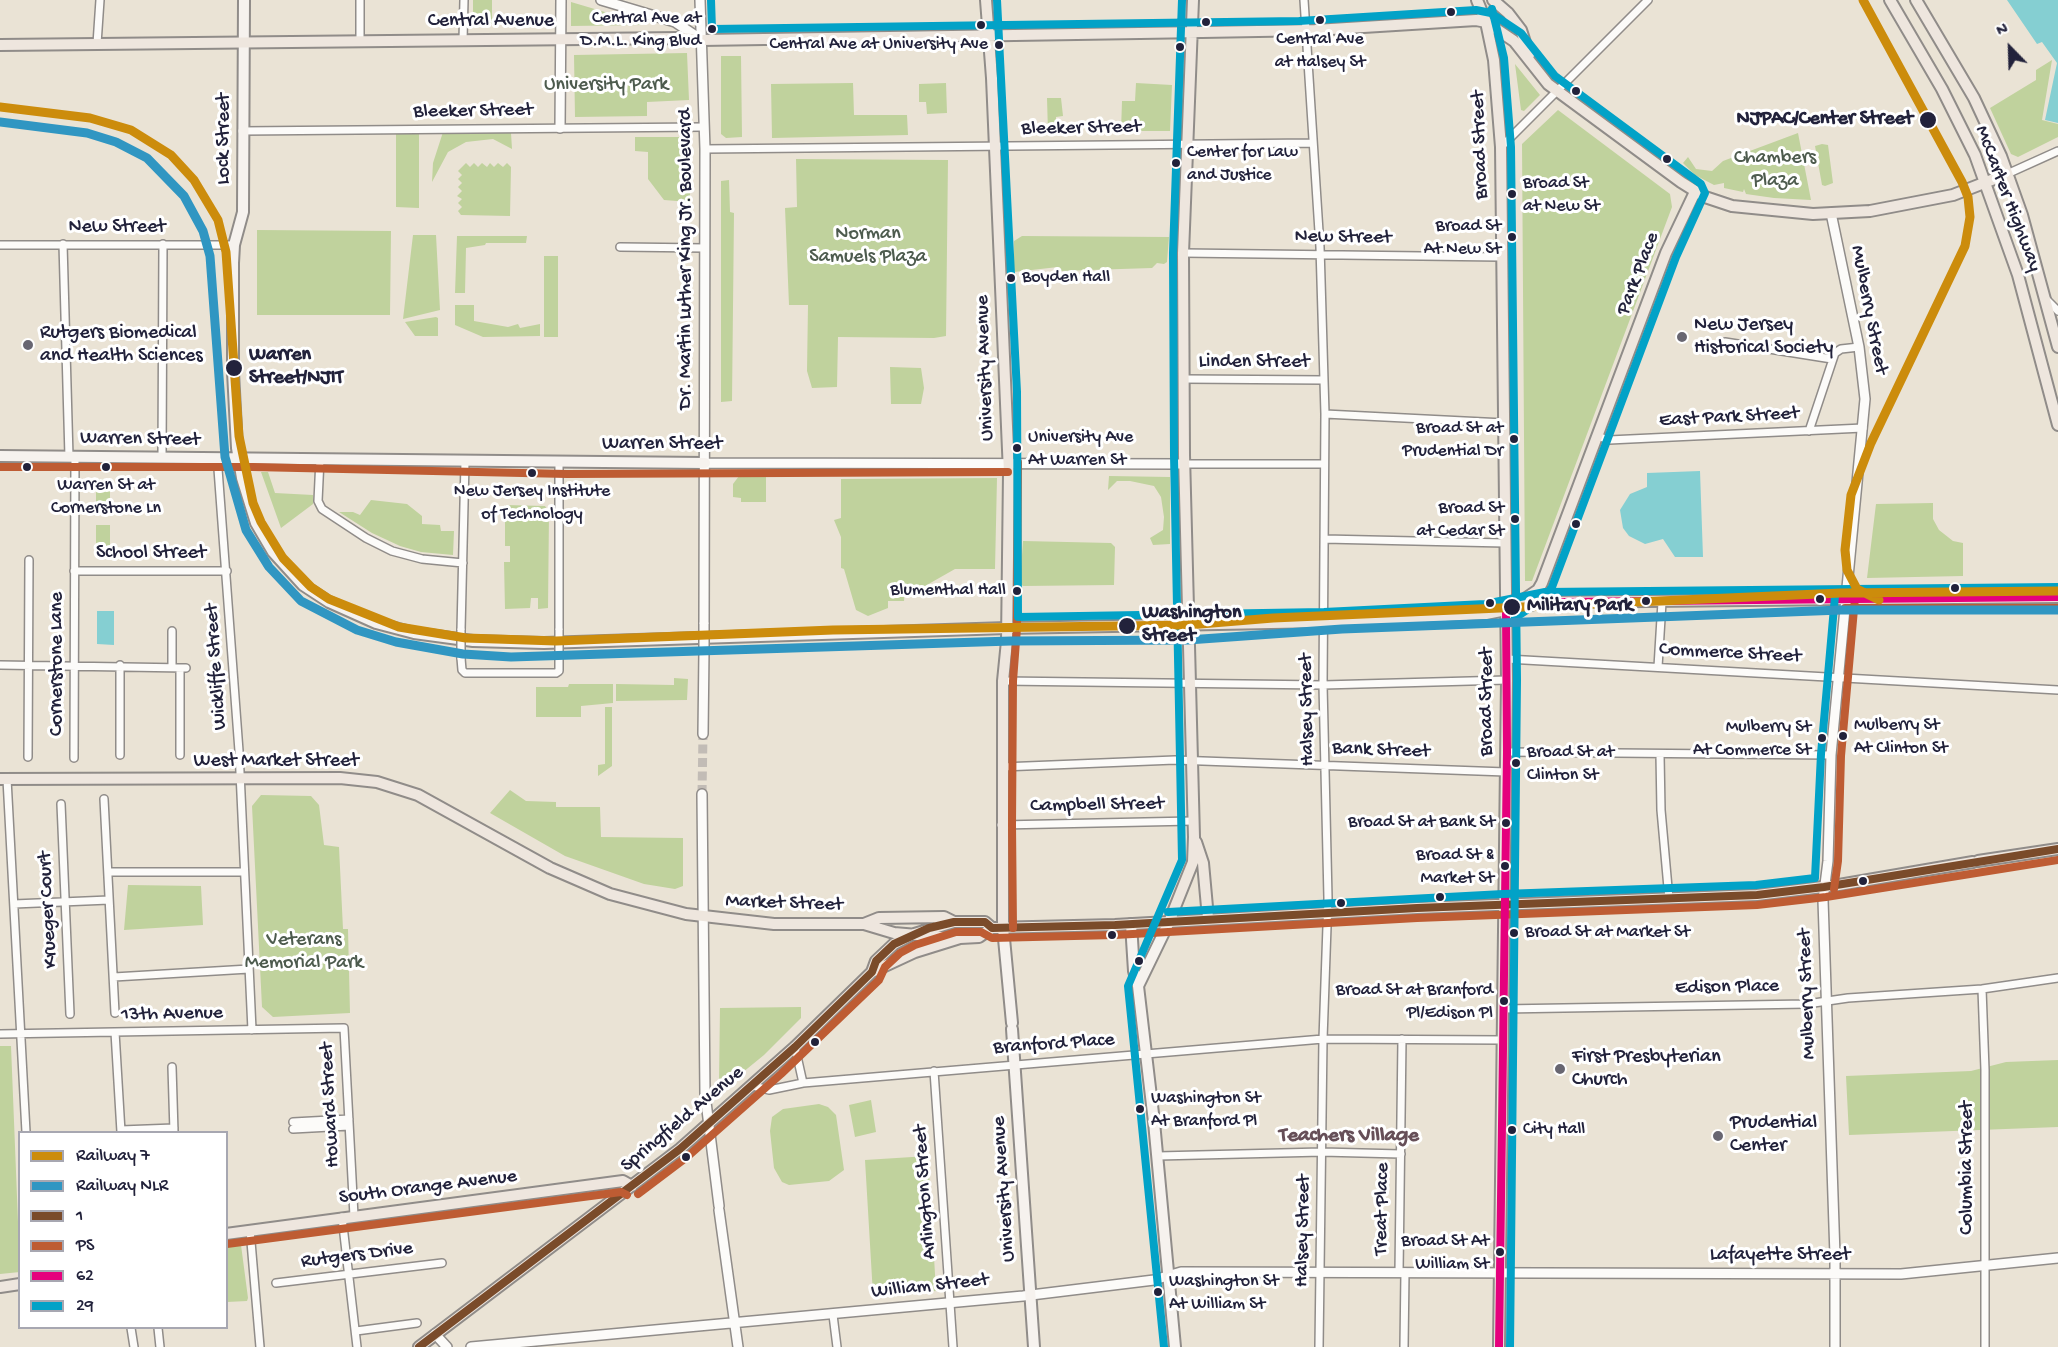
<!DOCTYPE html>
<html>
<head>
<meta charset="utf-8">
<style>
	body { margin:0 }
	#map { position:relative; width:2058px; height:1347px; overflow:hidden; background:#eae3d5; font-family:"Gochi Hand",sans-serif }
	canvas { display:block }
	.legend { position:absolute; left:18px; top:1131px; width:210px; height:198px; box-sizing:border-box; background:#fff; border:2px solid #a7a7b1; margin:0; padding:8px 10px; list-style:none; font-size:18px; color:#22223b }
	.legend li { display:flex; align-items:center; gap:12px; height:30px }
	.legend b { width:30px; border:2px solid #a7a7b1 }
	.north { position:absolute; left:1980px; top:18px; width:60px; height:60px; -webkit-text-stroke:4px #fff; paint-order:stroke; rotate:337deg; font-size:16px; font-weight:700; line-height:24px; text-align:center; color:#22223b }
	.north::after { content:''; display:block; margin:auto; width:21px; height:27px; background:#22223b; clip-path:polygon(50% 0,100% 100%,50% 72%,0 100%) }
</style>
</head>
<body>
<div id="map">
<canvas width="2058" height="1347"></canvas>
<ul class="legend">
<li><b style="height:8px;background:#cc8c0c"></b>Railway 7</li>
<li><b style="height:8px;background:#3096c2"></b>Railway NLR</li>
<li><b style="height:8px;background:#7a4b2a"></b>1</li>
<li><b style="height:8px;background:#be5c33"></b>PS</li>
<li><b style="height:8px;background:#e5007d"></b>62</li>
<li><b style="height:8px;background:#02a2c7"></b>29</li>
</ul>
<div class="north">N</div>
</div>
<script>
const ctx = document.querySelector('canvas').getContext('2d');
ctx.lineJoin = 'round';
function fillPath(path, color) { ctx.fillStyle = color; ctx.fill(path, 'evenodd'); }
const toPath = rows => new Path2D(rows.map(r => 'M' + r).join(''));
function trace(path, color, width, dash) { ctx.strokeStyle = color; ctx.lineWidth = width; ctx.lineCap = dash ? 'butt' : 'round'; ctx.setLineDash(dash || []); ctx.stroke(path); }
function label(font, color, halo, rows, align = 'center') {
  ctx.font = font + ' "Gochi Hand",sans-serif'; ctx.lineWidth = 6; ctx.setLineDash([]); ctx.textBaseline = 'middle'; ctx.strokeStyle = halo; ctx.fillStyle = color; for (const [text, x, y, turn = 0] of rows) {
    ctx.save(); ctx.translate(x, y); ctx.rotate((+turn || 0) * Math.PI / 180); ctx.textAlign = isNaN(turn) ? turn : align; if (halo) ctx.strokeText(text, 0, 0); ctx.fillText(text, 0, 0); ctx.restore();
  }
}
fillPath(toPath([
	[473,0,492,0,492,24,473,24],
	[571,2,642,23,642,25,571,26],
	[687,53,689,100,647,102,647,116,575,117,574,55],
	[721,56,741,56,742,137,726,138,721,134],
	[2052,60,2042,120,2058,124,2058,137,2018,157,2011,154,1990,108,2036,80,2036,70],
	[1515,64,1540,95,1524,111,1521,110],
	[853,83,854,115,907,115,908,135,772,138,771,84],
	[946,83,947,113,927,114,926,102,919,102,919,84],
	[1136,83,1172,85,1170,131,1121,131,1122,101,1135,101],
	[1047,98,1061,98,1063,116,1056,117,1056,133,1048,133],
	[1558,110,1670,194,1672,207,1532,581,1525,581,1522,144],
	[443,132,511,133,512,149,493,139,466,142,448,152,432,182,433,163],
	[396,133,419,133,419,208,396,207],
	[1798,133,1811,200,1774,198,1746,194,1744,189,1743,192,1724,188,1724,183,1714,185,1695,175,1683,163,1688,157,1696,169,1712,171,1723,161],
	[635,137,690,137,690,202,664,200,648,179,648,152,635,151],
	[1822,144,1828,145,1833,183,1825,186,1822,185,1815,146],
	[796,159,948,160,946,336,934,338,838,337,837,387,812,388,807,371,808,305,789,305,785,208,797,207],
	[466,163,470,167,474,163,478,167,482,163,487,167,490,163,494,167,498,163,503,167,507,163,511,167,510,216,461,215,458,211,462,207,458,203,462,199,457,196,462,191,458,187,462,183,458,179,462,175,458,171],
	[729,180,730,212,734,213,732,401,721,402,721,181],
	[257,230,391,231,390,315,257,315],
	[413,235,436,235,440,310,403,319],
	[457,236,527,236,526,243,486,243,485,245,466,248,465,293,455,293],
	[1022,236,1169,237,1167,262,1164,264,1157,263,1152,268,1059,271,1058,267,1014,272,1014,241],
	[544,256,558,256,558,337,544,337],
	[455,305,474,305,474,321,508,327,518,324,520,328,540,324,540,336,483,337,455,325],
	[436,317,438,318,438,336,415,336,405,322],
	[890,367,921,368,924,388,921,404,891,404],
	[261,472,268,472,275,493,313,495,313,504,281,528],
	[766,475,766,502,741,502,741,498,733,497,733,484,739,476],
	[1109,476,1170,477,1170,544,1153,545,1150,538,1163,530,1164,517,1161,497,1154,486,1130,481,1117,481,1108,490],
	[997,478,995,569,955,569,918,590,905,590,904,601,888,601,888,608,868,616,856,610,844,569,841,568,841,537,834,520,841,518,841,479],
	[96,479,110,479,110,509,96,509],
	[371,500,407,504,422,516,422,524,440,525,441,531,454,531,453,555,421,552,400,546,372,533,339,512,353,512,360,515],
	[1933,503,1933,519,1939,530,1953,541,1963,543,1963,576,1867,578,1876,504],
	[505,505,545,506,549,513,548,608,538,609,538,598,531,598,530,608,505,609,504,562,510,562,510,546,505,546],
	[96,525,110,525,110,555,96,555],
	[1023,541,1111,543,1115,547,1114,585,1023,586,1020,583],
	[674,678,688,679,687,700,616,701,616,684,674,685],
	[569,684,613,684,613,703,581,706,581,717,536,717,536,687,568,687],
	[605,707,612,707,612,766,598,776,598,765,605,764],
	[510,790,526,801,556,802,556,807,600,807,601,837,683,838,683,886,675,889,644,884,565,856,490,813],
	[261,795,311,796,319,805,324,845,339,847,343,929,348,929,350,1013,273,1017,262,1007,252,806],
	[128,885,201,886,203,925,124,930],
	[801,1007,801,1018,764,1055,726,1086,719,1083,720,1008],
	[0,1046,11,1046,20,1272,0,1274],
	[2058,1060,2058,1127,1849,1135,1846,1076,1971,1071,2006,1062],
	[871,1100,876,1132,855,1137,849,1105],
	[819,1104,828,1107,836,1115,844,1170,829,1181,789,1185,782,1182,774,1168,770,1131,772,1117,783,1109],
	[928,1156,936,1291,873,1295,865,1160],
	[238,1243,241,1245,248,1298,247,1301,227,1302,227,1245]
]), '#c0d29d');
fillPath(toPath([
	[2007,0,2058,0,2058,123,2045,120,2057,63,2042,42,2037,44],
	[1700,471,1703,557,1675,557,1663,539,1645,544,1629,536,1623,528,1620,510,1630,494,1647,487,1647,473],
	[97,611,114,611,114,645,97,644]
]), '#85cfd2');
trace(toPath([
	[702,794,703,734]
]), '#c2bcb6', 9, [9, 4.5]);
const minor = toPath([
	[1304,0,1320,247,1325,414,1323,685,1328,898,1323,1039,1319,1347],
	[463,40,464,0],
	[360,41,360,0],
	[97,44,100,0],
	[242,131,704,127],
	[1501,147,1648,0],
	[705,149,1313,143],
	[2007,174,2058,151],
	[63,244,69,457],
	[0,245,234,245],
	[620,247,705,248],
	[1183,253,1501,257],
	[2047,300,2058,311],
	[1725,342,1832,359],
	[1184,379,1324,380],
	[1325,414,1504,423],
	[1809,431,1835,353,1841,349,1859,347],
	[1597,436,1609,440,1863,428],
	[162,458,163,244],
	[320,459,318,501,322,509,366,538,392,551,422,559,463,563],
	[230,461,221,465,218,469,239,751,252,1030],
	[559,464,559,630],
	[1184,464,1324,464],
	[1324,539,1505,543],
	[74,571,227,571],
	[461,630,465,462],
	[172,631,172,668],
	[461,658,462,670,465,673,556,673,559,671,559,654],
	[1507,659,2058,690],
	[0,665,186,668],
	[1658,667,1662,602],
	[180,668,180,755],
	[1003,681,1323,685,1507,680],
	[1507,752,1831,755],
	[120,755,120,665],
	[1660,755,1661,810,1669,899],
	[28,757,29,560],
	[74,758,75,457],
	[1002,767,1175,760,1506,772],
	[7,779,26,1132],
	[104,799,115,1013],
	[61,804,70,1014],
	[1001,825,1193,821],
	[108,872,244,872],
	[14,904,109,900],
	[114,977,249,969],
	[1982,989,1985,1070,1985,1347],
	[1503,1009,1807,1004,1848,998,1982,989,2058,978],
	[115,1032,121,1132],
	[0,1034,344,1028,354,1216],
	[795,1047,803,1083],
	[172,1067,174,1132],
	[934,1071,953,1347],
	[753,1086,769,1090,803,1083,1323,1039,1502,1040],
	[293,1122,349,1119],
	[293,1129,349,1126],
	[121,1130,174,1128],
	[1158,1156,1322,1152,1401,1154],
	[342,1217,357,1347],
	[250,1230,260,1347],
	[1399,1272,1402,1039],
	[276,1283,442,1263],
	[833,1315,837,1347],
	[131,1328,134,1347],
	[158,1328,160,1347],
	[356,1331,417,1323],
	[1404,1347,1405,1272]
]);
const tertiary = toPath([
	[601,0,675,22,702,40],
	[700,0,705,149,704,624],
	[560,128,561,0],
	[1831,213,1859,347,1865,399,1831,755,1828,861,1823,900,1835,1256,1835,1347],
	[705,463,1184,464],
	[703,734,704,650],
	[702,794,705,1094,719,1206],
	[719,1210,738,1347],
	[435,1334,447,1347],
	[471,1347,1023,1296,1154,1280,1181,1272,1901,1274,2058,1258]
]);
const secondary = toPath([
	[244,0,243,212,234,245,233,263,233,372,237,448,242,478,256,523,273,552,303,585,329,602,376,623,414,633,473,641,544,643,1007,628],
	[0,456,705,463],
	[1131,924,1134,971,1138,986,1154,1122,1175,1347],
	[1003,928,1012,1023],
	[1138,986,1169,922],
	[1012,1029,1034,1347]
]);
const primary = toPath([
	[986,0,992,78,1009,473,1007,641,1003,681,1003,928],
	[1477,0,1486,22,1494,60,1501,147,1507,680,1499,1347],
	[1493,0,1508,13,1521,30,1529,55],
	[1890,0,1942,89,1975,155,2018,275,2058,425],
	[1916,0,1974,98,2001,156,2022,215,2058,347],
	[0,45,681,38,702,40,1202,32,1315,30,1476,20,1486,22,1514,41,1548,84,1681,182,1705,197,1732,206,1813,214,1870,211,1953,195,2007,174],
	[1516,605,1538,590,1542,583,1666,253,1695,192],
	[1007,628,1324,622,1486,614,1545,602,2058,597],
	[0,779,340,778,377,782,418,795,550,868,610,894,686,914,774,924,864,924,879,918,944,917,954,922,985,922,992,928,1115,925,1417,908,1757,895,1839,885,1973,862],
	[1196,842,1203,863,1208,918],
	[1978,861,2058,849],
	[1169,922,1193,862,1194,837,1184,455,1183,253,1193,0],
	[864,924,894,933,952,938],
	[872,972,915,952,960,938,979,937,992,928],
	[226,1234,623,1181,632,1186],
	[0,1287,20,1284],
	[419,1347,680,1149,795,1047,872,972,876,961,894,944,911,935,954,922]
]);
trace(minor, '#908c89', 10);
trace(tertiary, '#908c89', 12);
trace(secondary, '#908c89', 14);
trace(primary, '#908c89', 14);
trace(minor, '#fcfbf9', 7);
trace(tertiary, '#fcfbf9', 9);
trace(secondary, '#f6f2ee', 10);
trace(primary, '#eee6de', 10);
const minorBridge = toPath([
	[461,630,461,658],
	[559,654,559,630]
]);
const tertiaryBridge = toPath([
	[704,624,704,650]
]);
trace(minorBridge, '#908c89', 10, []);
trace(tertiaryBridge, '#908c89', 12, []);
trace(minorBridge, '#fcfbf9', 7);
trace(tertiaryBridge, '#fcfbf9', 9);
trace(toPath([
	[419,1347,680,1149,795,1047,872,972,876,961,894,944,929,928,954,922,985,922,992,928,1115,925,1417,908,1757,895,1824,887,2058,849]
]), '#7a4b2a', 8);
trace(toPath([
	[0,467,253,467,567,474,1008,472],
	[1845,608,2058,608],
	[1834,889,1838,861,1841,756,1855,598],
	[1013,928,1012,825,1013,681,1017,628,1018,462],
	[638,1194,687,1157,781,1074,879,980,885,967,900,953,915,945,956,932,981,932,992,938,1115,935,1417,918,1757,905,1826,897,2058,860],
	[227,1244,621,1192,627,1195]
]), '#be5c33', 8);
trace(toPath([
	[1506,611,1556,602,2058,597],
	[1499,1347,1507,752,1506,611]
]), '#e5007d', 8);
trace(toPath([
	[711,0,712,29,1299,21,1476,10,1491,13,1521,33,1555,76,1701,184,1705,193,1676,257,1552,587,1545,598,1515,618],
	[997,0,1017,392,1018,617,1324,612,1485,604,1545,592,2058,587],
	[1492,9,1504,58,1511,147,1517,680,1510,1347],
	[1168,912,1503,894,1756,885,1815,878,1821,754,1835,596],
	[1164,1347,1128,986,1182,860,1174,455,1173,253,1182,0]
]), '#02a2c7', 8);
trace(toPath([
	[1863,0,1962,182,1968,197,1970,217,1965,246,1871,443,1851,495,1845,550,1847,570,1857,589,1879,600],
	[0,107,90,118,131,130,171,155,194,180,218,220,226,252,239,436,253,503,261,522,283,558,311,587,329,599,399,627,466,638,556,641,833,630,1188,625,1273,618,1841,593,2058,591]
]), '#cc8c0c', 9);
trace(toPath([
	[0,122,87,133,116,142,147,158,184,196,203,231,210,256,225,457,246,530,269,567,301,601,357,630,396,642,463,654,511,657,1011,641,1188,640,1342,629,1841,610,2058,610]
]), '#3096c2', 9);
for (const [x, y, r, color] of [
	[1451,12,5,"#22223b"],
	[1320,20,5,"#22223b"],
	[1206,22,5,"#22223b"],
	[981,25,5,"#22223b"],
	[712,29,5,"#22223b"],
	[999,45,5,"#22223b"],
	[1180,47,5,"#22223b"],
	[1576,91,5,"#22223b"],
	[1928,120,9,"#22223b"],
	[1667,159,5,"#22223b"],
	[1176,163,5,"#22223b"],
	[1512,194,5,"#22223b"],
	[1512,237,5,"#22223b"],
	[1011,278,5,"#22223b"],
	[1682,337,6,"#686671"],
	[28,345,6,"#686671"],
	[234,368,9,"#22223b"],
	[1514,439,5,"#22223b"],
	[1017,448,5,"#22223b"],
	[27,467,5,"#22223b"],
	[106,467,5,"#22223b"],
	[532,473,5,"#22223b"],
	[1515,519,5,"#22223b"],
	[1576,524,5,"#22223b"],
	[1955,588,5,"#22223b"],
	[1017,591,5,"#22223b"],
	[1820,599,5,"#22223b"],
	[1646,601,5,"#22223b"],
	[1490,603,5,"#22223b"],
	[1512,607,9,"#22223b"],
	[1127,626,9,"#22223b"],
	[1843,736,5,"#22223b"],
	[1822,738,5,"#22223b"],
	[1516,763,5,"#22223b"],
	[1506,823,5,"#22223b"],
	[1505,866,5,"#22223b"],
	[1863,881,5,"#22223b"],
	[1440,897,5,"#22223b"],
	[1341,903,5,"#22223b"],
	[1514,933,5,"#22223b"],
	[1112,935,5,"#22223b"],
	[1139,961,5,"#22223b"],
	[1504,1001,5,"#22223b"],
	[815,1042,5,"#22223b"],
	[1560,1069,6,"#686671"],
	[1140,1109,5,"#22223b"],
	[1512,1130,5,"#22223b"],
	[1718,1136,6,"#686671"],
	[686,1157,5,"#22223b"],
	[1500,1252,5,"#22223b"],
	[1158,1292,5,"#22223b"]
]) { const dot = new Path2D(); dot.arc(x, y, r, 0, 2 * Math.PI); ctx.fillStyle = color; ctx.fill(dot); trace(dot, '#fff', 2); }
label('18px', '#22223b', '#fff', [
	["Central Ave at",701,19],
	["D.M.L. King Blvd",701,42],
	["Central Ave",1320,40,"center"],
	["at Halsey St",1320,63,"center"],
	["Central Ave at University Ave",988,45],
	["Center for Law",1187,153,"left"],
	["and Justice",1187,176,"left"],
	["Broad St",1523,184,"left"],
	["at New St",1523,207,"left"],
	["Broad St",1501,227],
	["At New St",1501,250],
	["Boyden Hall",1022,278,"left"],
	["Broad St at",1503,429],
	["Prudential Dr",1503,452],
	["University Ave",1028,438,"left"],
	["At Warren St",1028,461,"left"],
	["Warren St at",106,486,"center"],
	["Cornerstone Ln",106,509,"center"],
	["New Jersey Institute",532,492,"center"],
	["of Technology",532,515,"center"],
	["Broad St",1504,509],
	["at Cedar St",1504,532],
	["Blumenthal Hall",1006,591],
	["Mulberry St",1854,726,"left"],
	["At Clinton St",1854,749,"left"],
	["Mulberry St",1811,728],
	["At Commerce St",1811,751],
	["Broad St at",1527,753,"left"],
	["Clinton St",1527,776,"left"],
	["Broad St at Bank St",1495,823],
	["Broad St &",1494,856],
	["Market St",1494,879],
	["Broad St at Market St",1525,933,"left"],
	["Broad St at Branford",1493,991],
	["Pl/Edison Pl",1493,1014],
	["Washington St",1151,1099,"left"],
	["At Branford Pl",1151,1122,"left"],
	["City Hall",1523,1130,"left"],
	["Broad St At",1489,1242],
	["William St",1489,1265],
	["Washington St",1169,1282,"left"],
	["At William St",1169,1305,"left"]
], 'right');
label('20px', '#22223b', '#fff', [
	["Central Avenue",491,22],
	["Bleeker Street",473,112,-1],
	["Bleeker Street",1081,129,-1],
	["Lock Street",225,139,-90],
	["Broad Street",1481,145,-92],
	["McCarter Highway",2007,199,69],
	["New Street",117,228],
	["New Street",1343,238,1],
	["Dr. Martin Luther King Jr. Boulevard",687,259,-90],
	["Park Place",1639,274,-69],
	["Mulberry Street",1868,310,79],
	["Linden Street",1254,363],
	["University Avenue",986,368,-92],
	["East Park Street",1729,418,-3],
	["Warren Street",140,440,1],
	["Warren Street",662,445],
	["School Street",151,554],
	["Commerce Street",1730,654,3],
	["Cornerstone Lane",58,664,-90],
	["Wickliffe Street",217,667,-94],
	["Broad Street",1488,702,-90],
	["Halsey Street",1308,710,-91],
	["Bank Street",1381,751,2],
	["West Market Street",276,762],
	["Campbell Street",1097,806,-1],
	["Market Street",784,904,2],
	["Krueger Court",49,910,-93],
	["Edison Place",1727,988,-1],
	["Mulberry Street",1808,994,-92],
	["13th Avenue",172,1015,-1],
	["Branford Place",1054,1045,-4],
	["Howard Street",331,1105,-93],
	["Springfield Avenue",683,1120,-40],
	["Columbia Street",1968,1168,-90],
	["South Orange Avenue",428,1188,-7],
	["University Avenue",1005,1189,-94],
	["Arlington Street",926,1192,-94],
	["Treat Place",1383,1209,-89],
	["Halsey Street",1304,1231,-89],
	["Rutgers Drive",357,1256,-7],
	["Lafayette Street",1780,1256],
	["William Street",930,1287,-6]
]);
label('20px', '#4d5b4e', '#fff', [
	["University Park",606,86],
	["Chambers",1775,159],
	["Plaza",1775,182],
	["Norman",868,235],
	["Samuels Plaza",868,258],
	["Veterans",304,941],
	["Memorial Park",304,964]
]);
label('bold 20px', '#22223b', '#fff', [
	["NJPAC/Center Street",1913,120,"right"],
	["Warren",249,356],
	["Street/NJIT",249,379],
	["Military Park",1527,607],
	["Washington",1142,614],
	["Street",1142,637]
], 'left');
label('20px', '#22223b', '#fff', [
	["New Jersey",1694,326],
	["Historical Society",1694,349],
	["Rutgers Biomedical",40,334],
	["and Health Sciences",40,357],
	["First Presbyterian",1572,1058],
	["Church",1572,1081],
	["Prudential",1730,1124],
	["Center",1730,1147]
], 'left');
label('bold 21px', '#664f58', '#fff', [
	["Teachers Village",1349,1137]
]);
</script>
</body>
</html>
